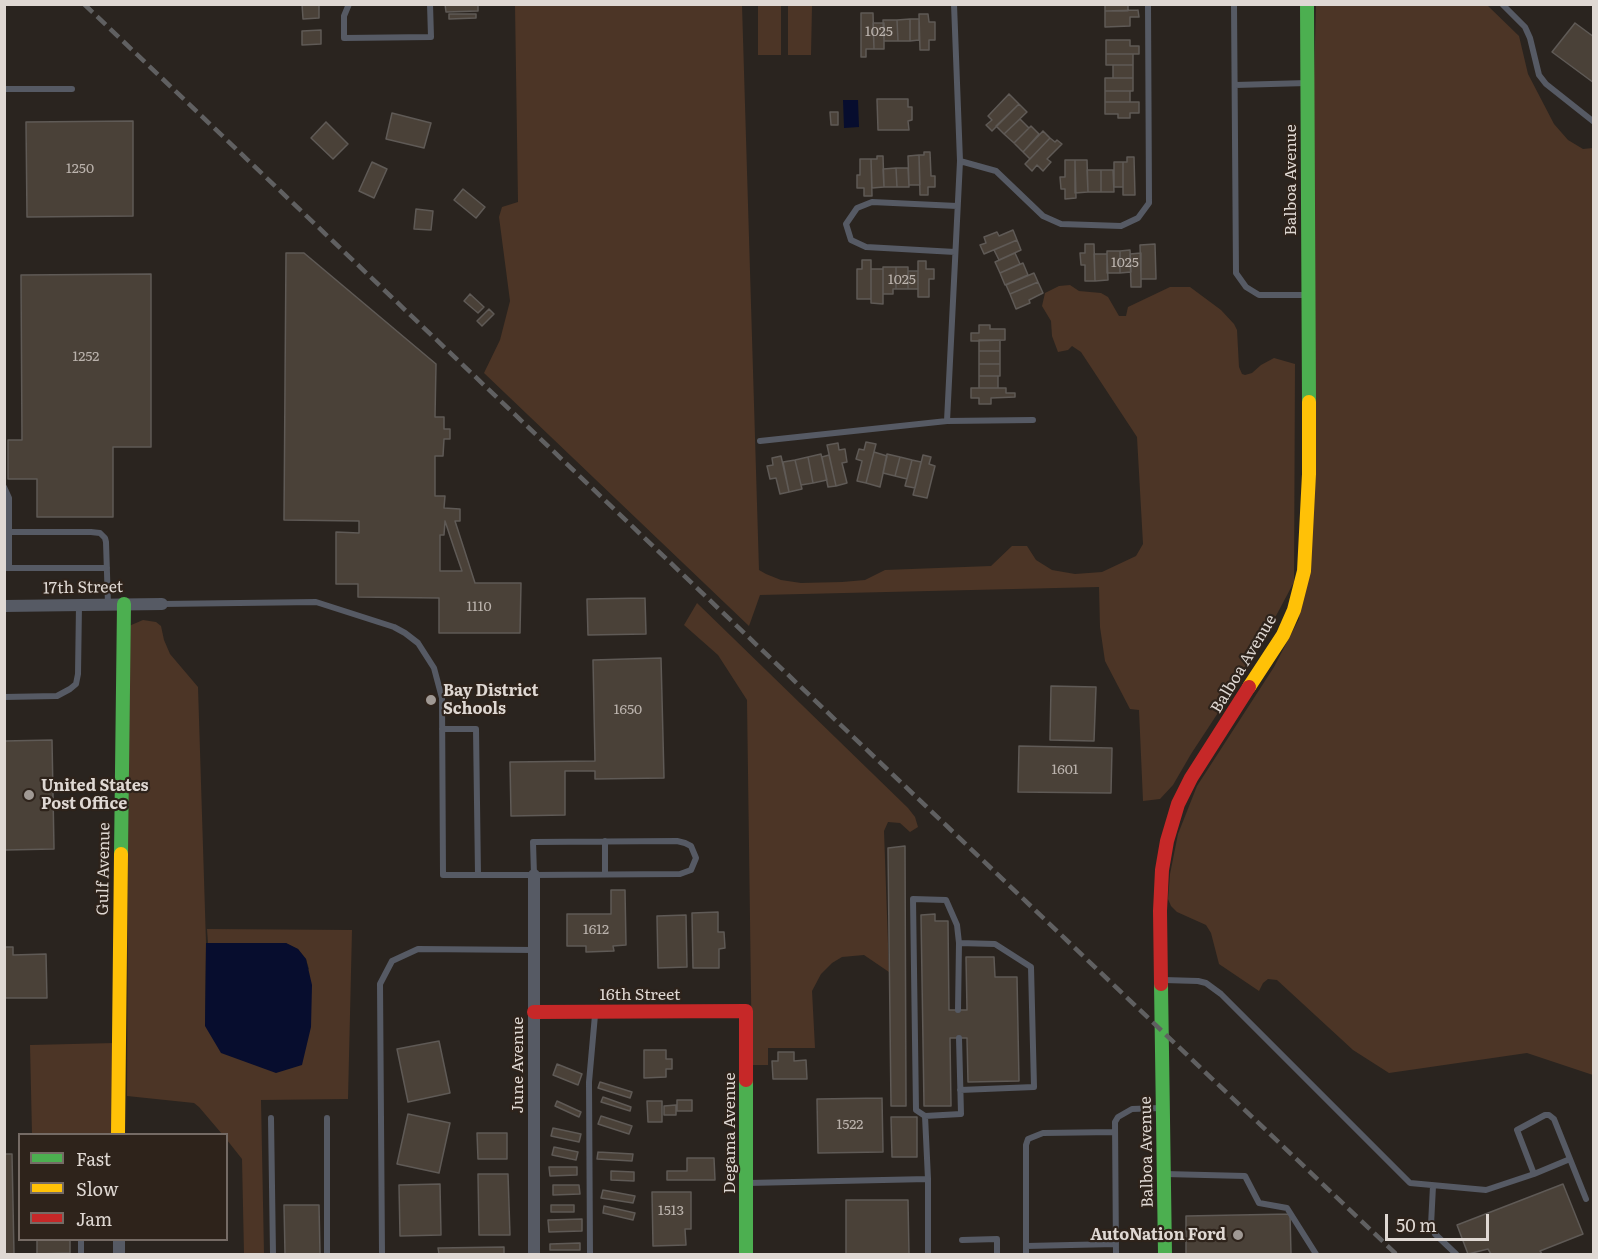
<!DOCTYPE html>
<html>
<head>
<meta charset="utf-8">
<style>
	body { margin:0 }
	#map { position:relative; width:1598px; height:1259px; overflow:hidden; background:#2a241f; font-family:Literata,serif }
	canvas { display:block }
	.frame { position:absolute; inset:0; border:6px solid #dfd8d3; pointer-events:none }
	.legend { position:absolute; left:18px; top:1133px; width:210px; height:108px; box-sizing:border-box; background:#2e231b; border:2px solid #756b65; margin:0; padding:8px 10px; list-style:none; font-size:18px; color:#dfd8d3 }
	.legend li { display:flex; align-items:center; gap:12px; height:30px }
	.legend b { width:30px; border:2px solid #756b65 }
	.scale { position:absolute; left:1385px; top:1214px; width:104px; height:27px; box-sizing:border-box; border:3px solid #dfd8d3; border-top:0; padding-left:8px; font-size:18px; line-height:21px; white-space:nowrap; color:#dfd8d3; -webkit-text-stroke:4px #2e231b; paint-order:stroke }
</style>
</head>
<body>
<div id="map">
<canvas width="1598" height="1259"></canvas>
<div class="frame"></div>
<ul class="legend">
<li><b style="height:8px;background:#4caf50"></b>Fast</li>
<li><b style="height:8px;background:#ffc107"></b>Slow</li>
<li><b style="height:8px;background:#c62828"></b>Jam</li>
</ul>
<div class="scale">50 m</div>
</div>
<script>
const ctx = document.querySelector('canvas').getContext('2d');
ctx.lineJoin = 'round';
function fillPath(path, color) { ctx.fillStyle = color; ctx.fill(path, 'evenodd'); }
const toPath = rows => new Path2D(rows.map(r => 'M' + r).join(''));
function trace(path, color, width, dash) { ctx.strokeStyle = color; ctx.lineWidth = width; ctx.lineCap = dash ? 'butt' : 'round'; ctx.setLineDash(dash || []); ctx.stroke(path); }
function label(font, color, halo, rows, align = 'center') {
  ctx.font = font + ' Literata,serif'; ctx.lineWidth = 4.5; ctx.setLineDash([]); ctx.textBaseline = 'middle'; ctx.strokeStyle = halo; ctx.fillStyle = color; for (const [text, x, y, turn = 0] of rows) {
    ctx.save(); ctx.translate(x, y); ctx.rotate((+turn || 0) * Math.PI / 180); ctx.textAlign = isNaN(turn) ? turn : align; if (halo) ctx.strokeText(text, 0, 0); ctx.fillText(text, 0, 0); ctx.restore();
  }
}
fillPath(toPath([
	[515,5,742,5,759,570,766,574,781,580,801,583,842,582,865,580,885,570,991,566,1012,546,1027,546,1036,560,1052,570,1075,574,1102,572,1136,556,1143,544,1137,437,1081,352,1072,346,1068,350,1058,352,1052,336,1051,321,1042,306,1045,293,1059,286,1070,285,1079,291,1101,293,1108,297,1119,316,1126,316,1128,307,1170,287,1190,287,1221,310,1234,324,1237,330,1239,367,1242,374,1245,375,1252,373,1261,365,1274,358,1295,364,1294,582,1252,661,1191,754,1173,785,1160,799,1143,801,1139,710,1130,709,1105,661,1100,627,1099,587,760,595,749,626,484,373,500,340,510,301,499,217,502,207,518,202],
	[1316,5,1487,5,1519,36,1528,74,1554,124,1568,140,1583,149,1593,148,1593,1075,1527,1053,1389,1073,1353,1050,1277,980,1268,979,1263,983,1259,991,1219,964,1211,933,1206,925,1177,912,1171,906,1168,899,1170,874,1178,834,1197,786,1274,667,1299,619],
	[758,6,781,6,781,55,758,55],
	[788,6,812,6,811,55,788,55],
	[697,603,908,808,915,817,918,827,910,832,900,823,888,822,884,831,889,972,864,955,842,957,832,963,821,974,812,991,815,1048,768,1048,768,1065,752,1065,747,700,718,655,684,625],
	[143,620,156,622,161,626,164,640,170,654,198,687,206,943,205,1026,309,969,306,959,298,949,286,943,208,943,207,929,352,930,348,1099,261,1100,264,1254,244,1254,242,1159,227,1140,226,1134,222,1134,199,1107,194,1103,127,1096,129,626],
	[115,1043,115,1134,32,1134,30,1045]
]), '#4c3526');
fillPath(toPath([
	[843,100,858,100,859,127,844,128],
	[206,943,286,943,298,949,306,959,312,985,311,1027,302,1065,276,1073,221,1053,205,1026]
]), '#070d2e');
const building = toPath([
	[302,4,319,4,319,18,303,19,302,4],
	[445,4,478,4,478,11,446,12,445,4],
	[1105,4,1128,4,1128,11,1105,11,1105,4],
	[1138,10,1139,17,1130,17,1130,26,1105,27,1105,11,1138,10],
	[861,13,873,13,874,49,866,49,866,57,861,57,861,13],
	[449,14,476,14,476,18,449,19,449,14],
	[919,14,928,14,929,22,935,22,935,40,929,40,929,50,920,50,919,14],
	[910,19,919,19,919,40,910,41,910,19],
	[910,19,910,41,898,41,897,20,910,19],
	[883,20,897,20,898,41,884,41,883,20],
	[873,23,884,23,884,49,874,49,873,23],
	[1575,23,1594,37,1594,83,1552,52,1575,23],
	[321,30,321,44,302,45,302,31,321,30],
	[1106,40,1130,40,1130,46,1139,46,1139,54,1106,54,1106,40],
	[1106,54,1133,54,1133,65,1106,65,1106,54],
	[1113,65,1133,65,1133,78,1113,78,1113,65],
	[1105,78,1133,78,1133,91,1105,91,1105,78],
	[1105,91,1130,91,1130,102,1105,102,1105,91],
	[1009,94,1019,104,992,131,986,125,992,120,988,116,1009,94],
	[877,99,908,99,908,107,912,107,912,120,908,121,909,130,878,130,877,99],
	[1105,102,1139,102,1139,113,1130,113,1130,118,1118,118,1118,114,1105,114,1105,102],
	[1019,104,1027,112,1004,134,996,126,1019,104],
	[830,112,838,112,838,125,831,125,830,112],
	[392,113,431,123,424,148,386,139,392,113],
	[1020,119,1029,128,1014,143,1004,134,1020,119],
	[133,121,133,216,27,217,26,122,133,121],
	[326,122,348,144,333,159,311,138,326,122],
	[1031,126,1039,134,1023,152,1014,143,1031,126],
	[1043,131,1050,138,1030,159,1023,152,1043,131],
	[1050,138,1055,142,1057,140,1062,144,1047,159,1051,162,1043,171,1037,165,1032,171,1025,164,1050,138],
	[924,152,930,152,931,176,935,176,935,187,928,187,928,195,920,195,919,155,924,155,924,152],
	[919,155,920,185,909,185,908,156,919,155],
	[877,156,883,156,884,187,872,188,871,159,877,159,877,156],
	[1127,157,1134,157,1135,195,1123,195,1123,162,1127,162,1127,157],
	[860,159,871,159,872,196,864,196,864,188,857,188,857,175,860,175,860,159],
	[1065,160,1075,160,1076,198,1065,199,1065,189,1061,189,1060,177,1065,177,1065,160],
	[1075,160,1087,160,1088,192,1075,193,1075,160],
	[372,162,387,169,374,198,359,191,372,162],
	[1114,162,1123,162,1123,187,1114,187,1114,162],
	[896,168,908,168,909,187,897,187,896,168],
	[896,168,897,187,884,187,883,169,896,168],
	[1087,170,1101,170,1101,192,1088,192,1087,170],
	[1101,170,1113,170,1114,192,1101,192,1101,170],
	[463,189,485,207,476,218,454,200,463,189],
	[416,209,433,211,431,230,414,229,416,209],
	[1013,230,1017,240,984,254,980,245,986,243,984,237,997,232,999,236,1013,230],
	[1017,240,1021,250,999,260,994,250,1017,240],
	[1085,244,1094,244,1095,281,1085,281,1085,265,1081,265,1080,253,1085,253,1085,244],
	[1155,244,1156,279,1141,279,1140,245,1155,244],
	[1130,250,1131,272,1120,273,1120,251,1130,250],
	[1107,251,1120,251,1120,273,1107,273,1107,251],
	[286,253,304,253,436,364,435,417,444,417,444,429,450,429,450,439,444,439,443,456,435,456,435,496,445,496,444,508,460,509,460,521,455,521,475,583,521,583,520,633,439,633,439,598,358,597,358,584,336,584,336,532,359,533,359,521,284,520,286,253],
	[445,521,454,548,462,571,440,571,440,535,444,535,445,521],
	[1015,253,1020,264,1000,273,995,262,1015,253],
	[1141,253,1141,287,1131,287,1130,254,1141,253],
	[1094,254,1107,254,1108,280,1095,281,1094,254],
	[862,260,871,260,871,299,857,299,857,269,862,269,862,260],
	[918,261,926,261,926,269,934,269,934,279,929,279,929,297,918,297,918,261],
	[1023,263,1028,275,1005,285,1000,273,1023,263],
	[883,267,896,267,896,289,893,289,893,294,883,294,883,267],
	[896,267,908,267,908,289,896,289,896,267],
	[871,269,883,269,883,304,871,303,871,269],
	[908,271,918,271,918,289,908,289,908,271],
	[1034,273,1038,282,1010,294,1006,285,1034,273],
	[151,274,151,447,113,447,113,517,37,517,37,479,8,479,8,440,22,440,21,275,151,274],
	[1038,282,1043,293,1029,300,1030,303,1016,309,1010,294,1038,282],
	[470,294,484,307,478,313,464,301,470,294],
	[489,309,494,314,482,326,477,321,489,309],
	[979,325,990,325,990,329,1005,329,1005,340,971,341,971,333,979,333,979,325],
	[979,340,1000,340,1000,351,979,351,979,340],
	[979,351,1000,351,1000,364,979,364,979,351],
	[979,364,1000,364,1000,376,979,376,979,364],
	[979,376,998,376,998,388,979,388,979,376],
	[971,388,1006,388,1006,393,1015,393,1015,397,991,398,991,404,979,404,979,398,971,398,971,388],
	[866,442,876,444,866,483,857,481,862,461,856,459,859,449,864,450,866,442],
	[838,443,839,450,845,449,847,462,842,463,847,483,836,486,827,445,838,443],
	[874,452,887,456,880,487,866,483,874,452],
	[821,454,827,480,813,483,808,457,821,454],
	[887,454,900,457,895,476,883,473,887,454],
	[829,455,836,486,828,487,822,457,829,455],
	[923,455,931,457,929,464,935,466,927,498,913,495,923,455],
	[781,456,789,492,780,494,776,478,770,479,767,466,773,465,772,458,781,456],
	[808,457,813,483,801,485,795,460,808,457],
	[900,457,912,460,907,479,895,476,900,457],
	[795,460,802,489,789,492,783,462,795,460],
	[912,460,921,462,915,488,905,486,912,460],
	[645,598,646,634,588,635,587,599,645,598],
	[661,658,664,778,595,779,595,771,565,771,565,815,511,816,510,762,595,761,593,660,661,658],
	[1051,686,1096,687,1094,741,1050,740,1051,686],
	[52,740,54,849,5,850,4,862,4,741,52,740],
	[1019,746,1112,748,1111,793,1018,792,1019,746],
	[905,846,906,1106,891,1106,888,848,905,846],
	[611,890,625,890,626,945,613,946,614,951,586,952,586,946,567,946,567,914,611,914,611,890],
	[718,912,718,932,724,932,725,948,719,949,719,968,693,968,692,913,718,912],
	[935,914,935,921,948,921,949,1010,967,1010,966,957,994,957,995,977,1017,977,1019,1081,968,1082,967,1038,950,1038,951,1106,924,1106,921,915,935,914],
	[686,915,687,967,658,968,657,916,686,915],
	[4,947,13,947,13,955,46,954,47,998,4,998,4,947],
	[439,1041,450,1093,408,1102,397,1049,439,1041],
	[644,1050,666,1050,666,1059,672,1059,672,1069,666,1069,666,1077,644,1078,644,1050],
	[778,1052,794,1052,794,1061,806,1060,807,1079,773,1079,772,1061,778,1061,778,1052],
	[557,1064,582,1074,578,1085,553,1075,557,1064],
	[600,1082,632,1092,630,1098,598,1088,600,1082],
	[603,1097,631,1107,630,1111,601,1102,603,1097],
	[882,1098,883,1152,818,1153,817,1099,882,1098],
	[677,1100,692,1100,692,1111,677,1111,677,1100],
	[557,1101,581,1112,579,1117,555,1106,557,1101],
	[647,1101,662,1101,662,1122,648,1122,647,1101],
	[676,1105,676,1115,664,1115,664,1106,676,1105],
	[408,1114,450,1123,439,1173,397,1164,408,1114],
	[601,1116,632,1126,629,1134,598,1124,601,1116],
	[891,1117,917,1117,917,1157,892,1157,891,1117],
	[553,1128,581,1134,579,1142,551,1136,553,1128],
	[477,1133,507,1133,507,1159,478,1159,477,1133],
	[554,1147,578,1152,576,1160,552,1155,554,1147],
	[598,1152,633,1154,632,1161,597,1159,598,1152],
	[4,1154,12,1154,14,1254,4,1254,4,1154],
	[687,1158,714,1158,715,1180,667,1180,667,1171,687,1171,687,1158],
	[549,1167,577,1167,577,1175,550,1176,549,1167],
	[611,1171,634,1172,634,1181,611,1180,611,1171],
	[478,1174,508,1174,510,1235,479,1235,478,1174],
	[440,1184,441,1235,400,1236,399,1185,440,1184],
	[1563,1184,1583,1234,1540,1251,1542,1254,1491,1254,1488,1249,1468,1254,1457,1225,1563,1184],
	[553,1185,579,1185,580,1194,553,1195,553,1185],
	[603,1190,635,1196,633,1203,601,1198,603,1190],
	[652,1192,691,1192,691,1229,685,1229,686,1245,653,1246,652,1192],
	[846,1200,908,1200,909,1254,846,1254,846,1200],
	[284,1205,319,1205,320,1254,285,1254,284,1205],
	[551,1205,574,1205,574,1212,551,1212,551,1205],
	[604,1206,635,1213,633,1220,603,1213,604,1206],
	[1290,1214,1291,1254,1186,1254,1186,1216,1290,1214],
	[582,1219,582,1231,549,1232,548,1220,582,1219],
	[37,1240,70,1240,70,1253,37,1254,37,1240],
	[580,1243,580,1250,550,1250,550,1244,580,1243],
	[504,1247,504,1254,439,1254,438,1248,504,1247]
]);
fillPath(building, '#4a4138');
trace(building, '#5f5a56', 1.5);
trace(toPath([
	[349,4,344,16,344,38,431,37,430,4],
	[1234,4,1236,273,1246,287,1259,295,1307,295],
	[1502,4,1525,27,1530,38,1539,75,1546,84,1594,122],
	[1235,85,1307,83],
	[4,89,72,89],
	[960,161,996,171,1043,216,1061,224,1121,226,1138,218,1149,203,1148,4],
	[955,252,866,247,851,240,846,224,857,208,872,202,957,206],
	[947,421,960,161,954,4],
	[760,441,947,421,1033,420],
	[4,487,9,498,9,568],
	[9,532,91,532,100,533,105,538,106,542,108,604],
	[4,568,107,568],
	[162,604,316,602,394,627,405,633,418,643,434,668,442,698,443,875,534,875,680,874,691,870,696,858,691,846,685,843,677,841,533,842,534,875],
	[4,697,57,696,70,689,76,684,78,674,79,605],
	[442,729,476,729,478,875],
	[605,841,605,874],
	[959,943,995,944,1031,967,1034,1087,960,1090],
	[1164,980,1198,981,1206,983,1221,994,1410,1183,1486,1190,1534,1174,1570,1159],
	[925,1116,961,1114,959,1038],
	[271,1118,273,1254],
	[327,1118,327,1254],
	[1165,1174,1245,1176,1259,1203,1287,1208,1316,1254],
	[1534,1174,1517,1130,1545,1115,1549,1115,1554,1119,1586,1199],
	[928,1179,925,1116,916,1110,913,899,946,900,957,925,959,943,958,1010],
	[748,1183,928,1179,928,1254],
	[1433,1186,1431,1225,1435,1234,1456,1254],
	[81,1240,81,1254],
	[962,1240,997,1239,997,1254],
	[1026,1246,1116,1244],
	[382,1254,380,984,392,961,418,949,534,950],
	[590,1254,589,1082,595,1015],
	[1026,1254,1026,1145,1028,1139,1043,1133,1114,1132],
	[1116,1254,1115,1122,1118,1117,1132,1109,1160,1108]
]), '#565a64', 6);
trace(toPath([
	[4,606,162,604],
	[534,875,534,1254],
	[119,1240,119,1254]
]), '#565a64', 12);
trace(toPath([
	[1307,4,1309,402],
	[121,854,124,604],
	[1161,984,1165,1254],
	[746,1080,746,1254]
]), '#4caf50', 14);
trace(toPath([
	[1249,687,1283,635,1294,610,1304,571,1309,474,1309,402],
	[118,1134,121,854]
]), '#ffc107', 14);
trace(toPath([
	[1161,984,1160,911,1162,870,1167,841,1178,804,1191,778,1249,687],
	[534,1012,746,1011,746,1080]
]), '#c62828', 14);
trace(toPath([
	[84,4,1396,1254]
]), '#606061', 4.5, [12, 6]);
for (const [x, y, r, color] of [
	[431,700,6,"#a09994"],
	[29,795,6,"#a09994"],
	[1238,1235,6,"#a09994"]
]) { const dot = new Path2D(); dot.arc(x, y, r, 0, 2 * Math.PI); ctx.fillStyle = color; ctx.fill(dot); trace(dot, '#2e231b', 2); }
label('14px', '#bab2ac', null, [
	["1025",879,32],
	["1250",80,169],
	["1025",1125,263],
	["1025",902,280],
	["1252",86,357],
	["1110",479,607],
	["1650",628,710],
	["1601",1065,770],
	["1612",596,930],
	["1522",850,1125],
	["1513",671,1211]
]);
label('16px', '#dfd8d3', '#2e231b', [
	["Balboa Avenue",1291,180,-90],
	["17th Street",83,588,-1],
	["Balboa Avenue",1244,664,-59],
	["Gulf Avenue",104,869,-89],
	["16th Street",640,995],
	["June Avenue",518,1065,-90],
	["Degama Avenue",730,1133,-90],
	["Balboa Avenue",1147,1152,-91]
]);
label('bold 16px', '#dfd8d3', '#2e231b', [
	["Bay District",443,691],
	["Schools",443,709],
	["United States",41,786],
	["Post Office",41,804],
	["AutoNation Ford",1226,1235,"right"]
], 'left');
</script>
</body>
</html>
